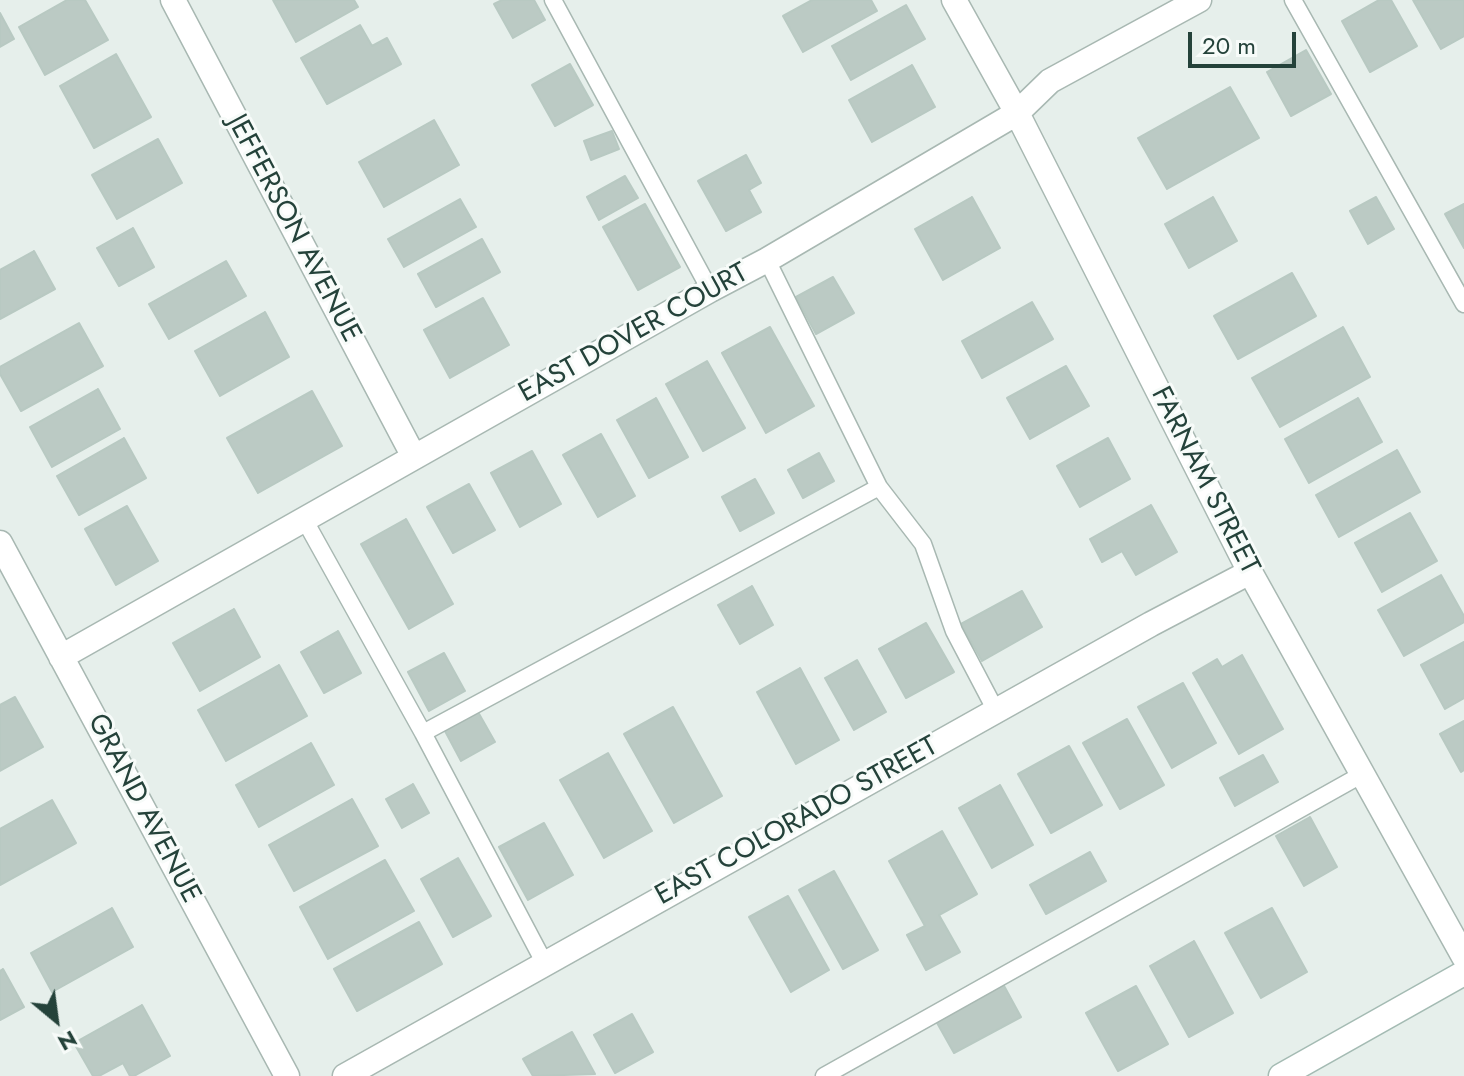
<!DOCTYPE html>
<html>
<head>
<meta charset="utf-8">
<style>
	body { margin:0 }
	#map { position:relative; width:1464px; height:1076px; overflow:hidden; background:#e6efeb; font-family:Jost,sans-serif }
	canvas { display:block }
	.north { position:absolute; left:16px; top:980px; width:80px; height:80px; -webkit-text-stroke:6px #f7fbf9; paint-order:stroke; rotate:151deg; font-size:22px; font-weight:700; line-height:32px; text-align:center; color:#24423a }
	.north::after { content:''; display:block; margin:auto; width:28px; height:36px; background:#24423a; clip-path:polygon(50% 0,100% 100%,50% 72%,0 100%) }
	.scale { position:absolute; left:1188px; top:32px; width:108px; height:36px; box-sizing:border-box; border:4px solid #24423a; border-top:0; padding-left:10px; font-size:24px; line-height:28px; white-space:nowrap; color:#24423a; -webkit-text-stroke:6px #f7fbf9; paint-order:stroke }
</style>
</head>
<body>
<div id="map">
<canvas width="1464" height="1076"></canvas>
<div class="north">N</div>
<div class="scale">20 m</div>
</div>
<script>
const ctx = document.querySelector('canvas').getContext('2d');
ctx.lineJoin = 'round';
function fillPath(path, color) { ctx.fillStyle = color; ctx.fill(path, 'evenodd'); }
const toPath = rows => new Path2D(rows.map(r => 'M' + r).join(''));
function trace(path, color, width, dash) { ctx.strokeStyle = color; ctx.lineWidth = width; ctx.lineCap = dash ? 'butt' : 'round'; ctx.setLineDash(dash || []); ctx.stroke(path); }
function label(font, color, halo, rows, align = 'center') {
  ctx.font = font + ' Jost,sans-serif'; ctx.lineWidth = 6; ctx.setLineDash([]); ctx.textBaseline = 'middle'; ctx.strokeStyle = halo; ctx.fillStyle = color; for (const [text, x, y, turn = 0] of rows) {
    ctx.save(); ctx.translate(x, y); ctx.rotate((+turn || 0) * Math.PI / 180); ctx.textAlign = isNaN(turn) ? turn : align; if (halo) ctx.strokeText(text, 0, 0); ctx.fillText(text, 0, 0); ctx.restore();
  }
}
const building = toPath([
	[67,0,85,0,108,40,45,75,19,27,67,0],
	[273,0,354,0,358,7,296,42,273,0],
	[502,0,534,0,545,20,513,38,494,4,502,0],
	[812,0,871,0,877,11,803,52,783,16,812,0],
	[1379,0,1391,0,1417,46,1370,72,1342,21,1379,0],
	[1413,0,1464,0,1464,36,1441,49,1413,0],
	[906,5,925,39,851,80,832,46,906,5],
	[0,13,14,39,0,47,0,13],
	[360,25,372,46,387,38,401,64,327,104,301,58,360,25],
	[1306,50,1331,94,1291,116,1267,72,1306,50],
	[116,54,151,117,94,148,60,86,116,54],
	[570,64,593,105,555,126,532,85,570,64],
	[912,65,935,107,872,142,849,100,912,65],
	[1230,87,1259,138,1167,189,1138,138,1230,87],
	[434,120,459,165,384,207,359,162,434,120],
	[612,131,619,149,591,160,584,141,612,131],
	[158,139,182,183,117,219,92,175,158,139],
	[746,155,761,183,749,190,761,212,726,231,698,181,746,155],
	[625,176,638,198,599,220,587,197,625,176],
	[972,197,1000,248,943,280,915,229,972,197],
	[1213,197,1237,241,1189,268,1165,224,1213,197],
	[1376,197,1394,229,1368,244,1350,211,1376,197],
	[460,199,476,227,404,267,388,239,460,199],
	[645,204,680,267,638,290,603,227,645,204],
	[1464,204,1464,248,1445,214,1464,204],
	[133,228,154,267,119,286,97,248,133,228],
	[482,239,500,272,436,307,418,274,482,239],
	[34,251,55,289,0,319,0,270,34,251],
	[226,261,246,296,169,339,149,304,226,261],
	[1292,273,1316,316,1238,359,1214,316,1292,273],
	[833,277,854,313,816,334,796,297,833,277],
	[483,298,509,345,450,378,424,330,483,298],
	[1032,302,1053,339,982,378,962,341,1032,302],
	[265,312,289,357,220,396,195,351,265,312],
	[79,323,103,366,21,411,0,374,0,367,79,323],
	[770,327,814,406,766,433,722,353,770,327],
	[1343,327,1370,377,1280,427,1252,378,1343,327],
	[707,361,745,428,703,451,666,384,707,361],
	[1066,366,1089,406,1030,439,1007,398,1066,366],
	[98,389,120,429,52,467,30,427,98,389],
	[312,391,342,446,258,493,227,438,312,391],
	[656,398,688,457,649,478,617,420,656,398],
	[1358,398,1382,442,1309,483,1285,439,1358,398],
	[601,434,635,496,598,517,563,455,601,434],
	[124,438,146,478,79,515,57,476,124,438],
	[1108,438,1130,479,1080,507,1057,466,1108,438],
	[1397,450,1420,492,1339,537,1316,495,1397,450],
	[532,451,561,504,520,527,491,473,532,451],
	[819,453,834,481,803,498,788,470,819,453],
	[755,479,774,513,740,531,722,497,755,479],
	[469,484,495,530,453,553,427,507,469,484],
	[1151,505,1177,552,1136,575,1122,551,1102,562,1090,539,1151,505],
	[127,506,158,561,116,585,85,529,127,506],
	[1410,513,1437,561,1382,592,1355,543,1410,513],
	[406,519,453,604,409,629,361,544,406,519],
	[1441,575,1464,616,1464,622,1404,656,1378,610,1441,575],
	[752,586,773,625,740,644,718,605,752,586],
	[1022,591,1042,627,982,661,961,624,1022,591],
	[234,609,260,657,200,691,173,643,234,609],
	[926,623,954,672,906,698,879,649,926,623],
	[338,631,361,673,324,693,301,652,338,631],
	[1464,642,1464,698,1445,709,1421,665,1464,642],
	[444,653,465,691,429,711,408,672,444,653],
	[1242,655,1283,729,1239,754,1193,673,1217,659,1222,667,1242,655],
	[857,660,886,712,854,730,825,678,857,660],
	[279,665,307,716,226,761,198,710,279,665],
	[800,668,839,740,796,764,757,692,800,668],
	[1183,683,1216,743,1172,768,1138,707,1183,683],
	[15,697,43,747,0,771,0,705,15,697],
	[673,707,722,796,674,823,624,734,673,707],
	[478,712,495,742,461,761,445,731,478,712],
	[1127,719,1164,785,1120,809,1083,743,1127,719],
	[1464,721,1464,770,1461,772,1440,734,1464,721],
	[311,743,334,785,259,827,236,785,311,743],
	[1069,746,1102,805,1051,833,1018,774,1069,746],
	[608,753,652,831,604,858,560,780,608,753],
	[1263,755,1278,782,1235,806,1220,778,1263,755],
	[413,784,429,813,402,828,386,799,413,784],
	[1000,785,1033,845,992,868,959,808,1000,785],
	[352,799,378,846,294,891,269,845,352,799],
	[52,800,76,843,0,885,0,829,52,800],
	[1310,817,1337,867,1304,886,1276,836,1310,817],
	[544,823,573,875,528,900,499,847,544,823],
	[942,831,977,894,939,915,960,952,926,970,907,935,925,926,889,861,942,831],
	[1090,852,1106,881,1046,914,1030,885,1090,852],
	[458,858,491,916,453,937,421,879,458,858],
	[385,860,414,911,328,959,300,907,385,860],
	[834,871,878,950,843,969,799,890,834,871],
	[788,896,829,970,791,992,749,917,788,896],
	[112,908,133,947,52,992,31,953,112,908],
	[1272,908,1307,972,1261,998,1225,933,1272,908],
	[419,922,442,964,357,1011,334,969,419,922],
	[1194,941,1233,1013,1189,1037,1150,966,1194,941],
	[3,969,24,1007,0,1020,0,971,3,969],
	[1003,984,1021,1017,954,1053,936,1021,1003,984],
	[1136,986,1168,1044,1118,1071,1086,1013,1136,986],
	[142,1005,170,1056,134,1076,130,1076,123,1063,99,1076,93,1076,74,1043,142,1005],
	[632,1014,653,1052,615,1073,594,1035,632,1014],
	[572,1032,595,1074,533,1076,523,1059,572,1032]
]);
fillPath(building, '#bbcac4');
trace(building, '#b8c9c2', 2);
const lane = toPath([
	[553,0,710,290],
	[1293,0,1464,304],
	[879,487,923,544,954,631,996,711],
	[304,519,423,733,879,487,767,260],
	[423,733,545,964],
	[824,1076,1361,775]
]);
const street = toPath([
	[173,0,414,457],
	[954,0,1017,113,1250,572,1464,957],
	[0,543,287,1076],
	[61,657,710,290,767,260,1017,113,1050,81,1199,0],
	[345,1076,1151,624,1250,572]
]);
const secondary = toPath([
	[1281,1076,1464,973]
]);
trace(lane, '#a8b8b2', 19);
trace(street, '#a8b8b2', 27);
trace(secondary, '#a4bbb3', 27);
trace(lane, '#fff', 16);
trace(street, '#fff', 24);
trace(secondary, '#fff', 24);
label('28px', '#24423a', '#f7fbf9', [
	["JEFFERSON AVENUE",293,229,62],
	["EAST DOVER COURT",634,334,-29],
	["FARNAM STREET",1204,481,63],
	["GRAND AVENUE",143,809,62],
	["EAST COLORADO STREET",797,822,-29]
]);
</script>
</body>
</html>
